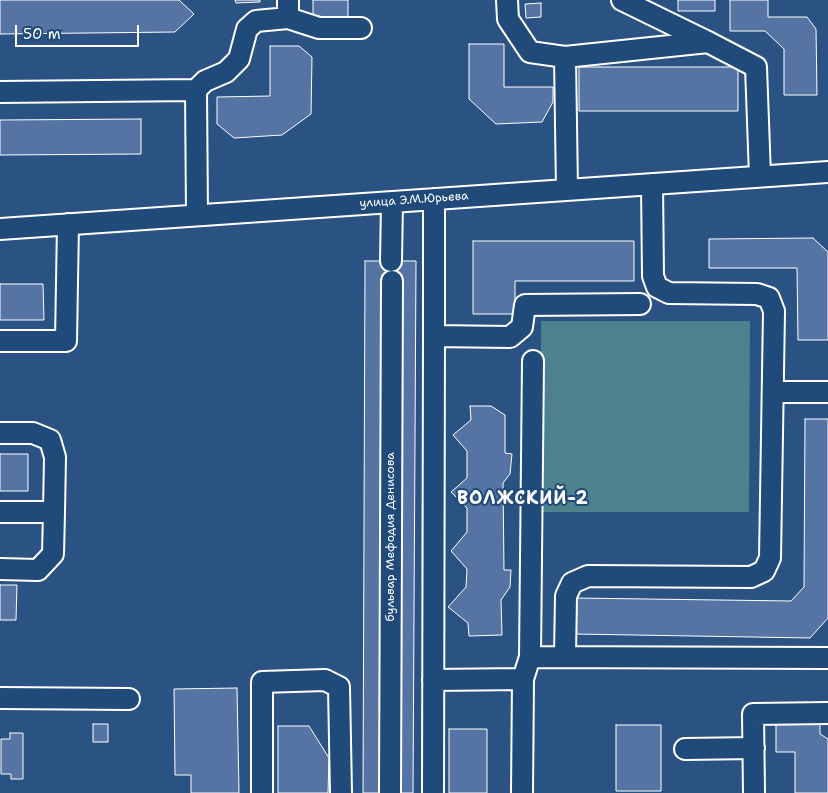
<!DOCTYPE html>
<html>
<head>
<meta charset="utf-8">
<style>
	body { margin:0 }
	#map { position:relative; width:828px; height:793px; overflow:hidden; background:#2a5282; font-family:"Shantell Sans",sans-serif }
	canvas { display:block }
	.scale { position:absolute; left:15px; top:25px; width:124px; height:22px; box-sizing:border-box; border:2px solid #fff; border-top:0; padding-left:6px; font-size:15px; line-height:18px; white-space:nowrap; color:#fff; -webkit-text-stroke:4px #1f4a7a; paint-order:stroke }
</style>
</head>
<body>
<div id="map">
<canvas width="828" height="793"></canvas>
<div class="scale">50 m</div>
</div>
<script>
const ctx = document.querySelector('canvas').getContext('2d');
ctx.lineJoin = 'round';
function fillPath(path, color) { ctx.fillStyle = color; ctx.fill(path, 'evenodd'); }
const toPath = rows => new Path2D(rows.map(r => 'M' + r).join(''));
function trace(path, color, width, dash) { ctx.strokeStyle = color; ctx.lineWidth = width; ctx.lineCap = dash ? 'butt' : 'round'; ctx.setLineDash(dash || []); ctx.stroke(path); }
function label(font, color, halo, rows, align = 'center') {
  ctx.font = font + ' "Shantell Sans",sans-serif'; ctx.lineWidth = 4; ctx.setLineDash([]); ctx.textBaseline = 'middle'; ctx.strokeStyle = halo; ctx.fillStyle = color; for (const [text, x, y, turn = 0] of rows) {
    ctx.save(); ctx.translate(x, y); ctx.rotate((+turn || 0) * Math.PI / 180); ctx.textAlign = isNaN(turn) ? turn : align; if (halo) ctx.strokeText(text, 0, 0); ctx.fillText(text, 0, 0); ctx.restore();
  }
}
fillPath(toPath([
	[541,321,750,321,749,512,541,512]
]), '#4d818d');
const building = toPath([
	[0,0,179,0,194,14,175,32,0,34,0,0],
	[235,0,260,0,260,2,236,3,235,0],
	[313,0,348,0,348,17,313,17,313,0],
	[678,0,715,0,715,11,678,11,678,0],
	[730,0,768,0,768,17,807,17,816,29,817,95,784,95,784,49,765,31,730,31,730,0],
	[541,3,541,17,526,18,525,4,541,3],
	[469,44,504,44,504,87,553,87,553,102,542,122,496,124,469,99,469,44],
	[270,46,299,46,312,57,311,114,282,135,234,138,217,124,217,97,270,96,270,46],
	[579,67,738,67,738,111,579,111,579,67],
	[141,119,141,154,0,155,0,120,141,119],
	[813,238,828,252,828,340,798,340,797,268,709,268,709,239,813,238],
	[473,241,634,241,634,281,515,281,515,314,473,314,473,241],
	[365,261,416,261,413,793,363,793,365,261],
	[0,284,43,284,44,320,0,320,0,284],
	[470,406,491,406,505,415,505,453,512,454,510,474,503,483,504,570,511,570,510,587,501,600,502,635,469,636,468,623,448,607,466,587,467,569,451,551,467,532,467,508,451,492,467,478,467,451,453,435,471,420,470,406],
	[805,419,828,419,828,618,810,638,575,634,575,598,791,601,804,587,805,419],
	[0,454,28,454,28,491,0,491,0,454],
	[0,585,17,585,16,620,0,620,0,585],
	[237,688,239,793,191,793,191,775,175,775,174,689,237,688],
	[776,722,820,722,820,734,828,739,828,793,795,793,795,752,776,752,776,722],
	[93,724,108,724,108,742,93,742,93,724],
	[616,725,661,725,661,791,616,791,616,725],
	[278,726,309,726,329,758,328,793,278,793,278,726],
	[449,729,487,729,487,793,449,793,449,729],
	[10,733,23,733,23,779,11,779,11,774,1,774,1,739,10,739,10,733]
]);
fillPath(building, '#5574a4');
trace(building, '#fff', 1);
const minor = toPath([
	[507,0,508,19,530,52,565,57,708,42,756,67,760,176],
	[622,0,708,42],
	[288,18,319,28,361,28],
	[565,57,567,190],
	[196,90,205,81,226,72,239,59,247,29,256,21,288,18,288,0],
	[0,92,196,90,197,215],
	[434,199,434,336,510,337,522,327,525,305,640,304],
	[0,229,828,172],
	[391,261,392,202],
	[0,341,66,341,68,224],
	[773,392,828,392],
	[0,433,33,433,50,440,55,457,54,512,0,512],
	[0,569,38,570,53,554,54,512],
	[565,656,566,596,572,583,588,576,751,577,764,571,770,558,774,311,769,298,757,294,669,293,657,287,653,276,652,184],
	[530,657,828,658],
	[433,680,523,679],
	[0,698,129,699],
	[685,749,754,748],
	[262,793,262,682,325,680,339,687,341,793],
	[390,793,392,281],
	[433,793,434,336],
	[522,793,523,679,530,657,533,361],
	[754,793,753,714,828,713]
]);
trace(minor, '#fff', 24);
trace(minor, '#1f4a7a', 20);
label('12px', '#fff', '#1f4a7a', [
	["улица Э.М.Юрьева",414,200,-4],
	["бульвар Мефодия Денисова",391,537,-90]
]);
ctx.letterSpacing = '1px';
label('bold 18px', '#fff', '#1f4a7a', [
	["ВОЛЖСКИЙ-2",523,499]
]);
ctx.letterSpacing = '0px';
</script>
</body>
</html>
